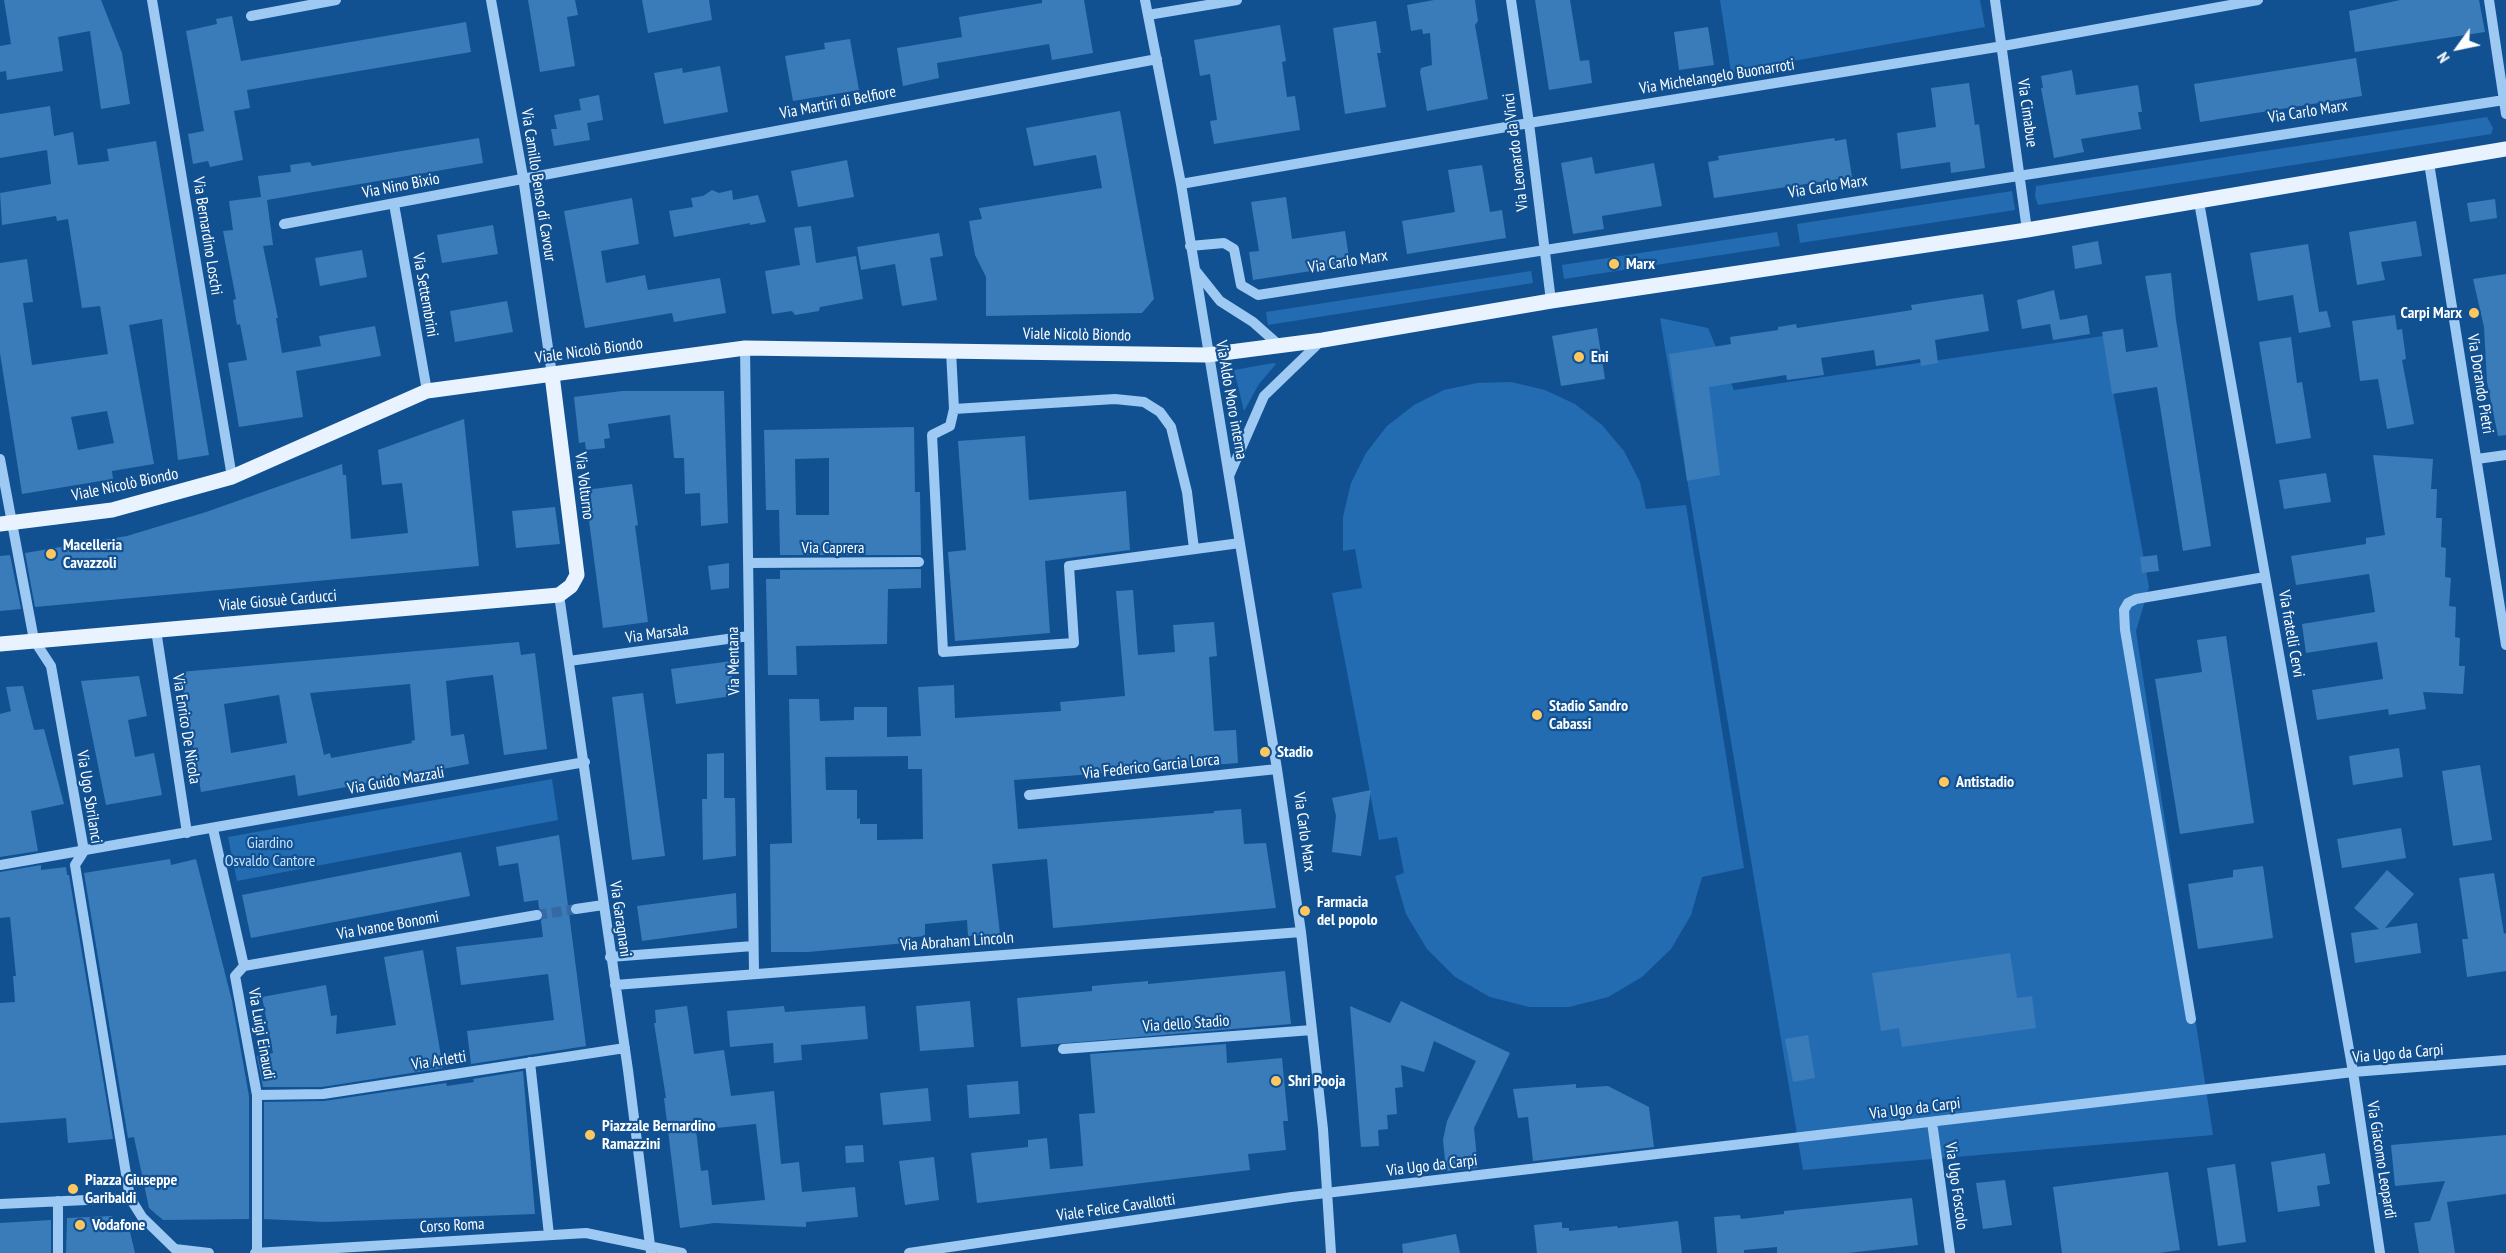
<!DOCTYPE html>
<html>
<head>
<meta charset="utf-8">
<style>
	body { margin:0 }
	#map { position:relative; width:2506px; height:1253px; overflow:hidden; background:#115192; font-family:"PT Sans Narrow",sans-serif }
	canvas { display:block }
	.north { position:absolute; left:2428px; top:18px; width:60px; height:60px; -webkit-text-stroke:4px #115192; paint-order:stroke; rotate:237deg; font-size:16px; font-weight:700; line-height:24px; text-align:center; color:#fff }
	.north::after { content:''; display:block; margin:auto; width:21px; height:27px; background:#fff; clip-path:polygon(50% 0,100% 100%,50% 72%,0 100%) }
</style>
</head>
<body>
<div id="map">
<canvas width="2506" height="1253"></canvas>
<div class="north">N</div>
</div>
<script>
const ctx = document.querySelector('canvas').getContext('2d');
ctx.lineJoin = 'round';
function fillPath(path, color) { ctx.fillStyle = color; ctx.fill(path, 'evenodd'); }
const toPath = rows => new Path2D(rows.map(r => 'M' + r).join(''));
function trace(path, color, width, dash) { ctx.strokeStyle = color; ctx.lineWidth = width; ctx.lineCap = dash ? 'butt' : 'round'; ctx.setLineDash(dash || []); ctx.stroke(path); }
function label(font, color, halo, rows, align = 'center') {
  ctx.font = font + ' "PT Sans Narrow",sans-serif'; ctx.lineWidth = 4.5; ctx.setLineDash([]); ctx.textBaseline = 'middle'; ctx.strokeStyle = halo; ctx.fillStyle = color; for (const [text, x, y, turn = 0] of rows) {
    ctx.save(); ctx.translate(x, y); ctx.rotate((+turn || 0) * Math.PI / 180); ctx.textAlign = isNaN(turn) ? turn : align; if (halo) ctx.strokeText(text, 0, 0); ctx.fillText(text, 0, 0); ctx.restore();
  }
}
fillPath(toPath([
	[1720,0,1980,0,1985,27,1731,72],
	[2487,117,2493,128,2491,134,2038,205,2035,196,2036,186],
	[2012,191,2015,210,1800,243,1797,224],
	[1777,232,1780,246,1564,279,1562,265],
	[1531,271,1533,283,1268,325,1266,312],
	[1660,318,1708,328,1734,390,2103,336,2149,587,2136,631,2213,1135,1803,1170],
	[1273,363,1276,364,1259,384,1244,411,1234,370],
	[1511,382,1545,390,1575,404,1602,425,1624,451,1640,482,1646,509,1686,505,1744,868,1702,877,1691,915,1671,949,1642,977,1608,997,1569,1007,1529,1007,1490,997,1455,977,1427,949,1406,914,1395,876,1404,873,1397,837,1379,840,1332,593,1362,588,1355,549,1343,551,1343,517,1351,483,1366,453,1387,426,1414,405,1444,390,1477,383],
	[552,779,558,820,237,881,228,837]
]), '#236cb1');
fillPath(toPath([
	[4,0,101,0,122,53,130,104,101,109,90,31,58,37,63,71,7,80,6,71,0,72,0,46,11,44],
	[528,0,575,0,578,15,567,17,575,66,540,72],
	[642,0,709,0,712,20,648,33],
	[1042,0,1084,0,1093,53,1052,60,1049,44,937,63,939,78,903,86,897,48,962,37,959,17,1042,3],
	[1434,0,1475,0,1478,21,1475,25,1488,99,1427,111,1420,72,1421,68,1432,65,1430,33,1423,34,1422,29,1411,31,1407,5],
	[1535,0,1570,0,1580,61,1589,60,1592,83,1549,90],
	[2400,0,2479,0,2485,32,2355,52,2349,11],
	[232,16,241,61,466,22,471,52,247,90,250,108,234,111,243,160,210,167,208,161,193,164,188,134,204,131,186,31,217,24,216,19],
	[1376,21,1381,53,1377,53,1386,107,1345,114,1333,28],
	[1280,25,1286,61,1282,62,1287,97,1295,96,1300,130,1214,144,1210,121,1217,120,1210,74,1200,76,1194,40],
	[1708,27,1714,65,1679,70,1674,32],
	[850,39,859,90,793,101,785,56,825,49,824,43],
	[2356,58,2362,96,2200,122,2194,84],
	[720,66,728,112,664,124,654,73,682,68,683,73],
	[2072,70,2076,95,2138,85,2142,112,2138,112,2141,129,2081,139,2084,152,2054,158,2041,88,2043,88,2041,76],
	[1969,83,1975,125,1979,124,1985,168,1951,173,1950,162,1901,169,1897,133,1936,127,1931,88],
	[599,95,603,120,587,123,590,140,554,146,551,129,557,129,554,115,581,110,579,99],
	[50,106,54,136,73,132,78,165,109,161,107,149,156,141,209,455,178,460,162,319,129,325,154,464,112,471,113,479,22,494,0,353,0,263,27,259,33,302,23,303,32,365,108,354,100,306,82,308,68,219,57,221,56,216,2,225,0,193,51,184,47,150,0,158,0,114],
	[107,411,114,443,78,450,71,417],
	[1120,111,1154,299,1142,313,986,316,986,277,975,255,969,221,982,219,979,208,1102,188,1096,155,1034,166,1026,128],
	[479,138,483,163,267,200,273,245,263,246,278,318,276,318,282,353,321,346,319,336,375,326,381,356,296,371,303,417,239,427,228,363,247,360,240,324,237,325,235,313,233,300,236,299,223,231,233,230,229,201,261,197,258,176,291,172,290,165,310,162,312,166],
	[1834,138,1835,141,1846,139,1852,177,1714,198,1708,162,1719,160,1718,156],
	[1592,157,1595,174,1654,163,1662,206,1602,216,1604,229,1573,234,1561,163],
	[847,160,854,197,798,207,791,171],
	[1482,165,1490,212,1502,210,1506,238,1407,254,1402,221,1455,212,1448,170],
	[712,190,719,193,732,190,733,200,758,195,766,222,750,225,750,223,674,237,669,211,693,207,691,198,703,196],
	[1286,197,1292,239,1345,231,1350,265,1253,280,1249,252,1259,251,1251,202],
	[632,198,639,244,601,251,606,283,645,275,648,290,720,278,726,313,674,322,672,313,585,328,564,211],
	[2495,199,2497,218,2470,222,2467,203],
	[2416,221,2422,256,2381,262,2385,280,2357,285,2349,232],
	[493,225,498,254,442,263,437,235],
	[811,226,816,263,856,256,863,299,820,307,819,311,795,315,792,311,772,314,765,271,800,265,794,228],
	[939,233,943,256,930,258,937,300,902,306,895,264,861,270,857,247],
	[2098,241,2102,264,2075,269,2072,246],
	[2308,244,2319,312,2327,311,2331,327,2299,333,2293,295,2258,301,2250,253],
	[362,250,367,277,320,286,315,258],
	[2171,273,2176,320,2211,546,2183,551,2157,387,2112,394,2102,332,2123,329,2126,352,2158,347,2145,276],
	[2506,274,2506,435,2498,436,2487,382,2484,327,2473,279],
	[2054,290,2060,320,2087,315,2090,334,2053,340,2050,324,2022,329,2017,300],
	[1983,294,1989,331,1935,340,1938,363,1921,366,1920,359,1876,366,1874,350,1821,358,1824,375,1787,380,1786,375,1709,387,1720,475,1687,481,1669,354,1731,344,1730,337,1778,330,1778,327,1796,324,1797,328,1912,310,1911,305],
	[507,301,513,332,455,342,450,311],
	[2395,315,2397,330,2402,329,2406,359,2402,360,2414,424,2387,429,2378,379,2360,381,2352,321],
	[1597,328,1605,379,1561,386,1552,336],
	[2291,337,2297,383,2302,382,2311,438,2276,444,2259,342],
	[622,391,724,391,728,523,701,526,700,493,685,494,684,458,674,458,670,415,608,424,610,438,604,439,605,448,586,450,585,442,579,443,574,397],
	[464,419,479,566,35,607,25,553,127,536,206,512,342,464,343,475,346,475,351,539,408,533,402,483,382,485,378,450],
	[914,427,915,492,920,492,921,555,780,555,779,510,766,510,764,430],
	[829,458,829,515,796,515,795,459],
	[1025,436,1029,500,1126,491,1130,550,1045,561,1050,633,955,641,948,552,966,550,958,441],
	[2373,455,2433,459,2431,489,2437,489,2436,518,2442,518,2441,547,2446,548,2445,577,2451,578,2449,606,2456,607,2455,637,2460,638,2459,666,2465,666,2463,694,2423,692,2426,709,2389,715,2388,709,2317,720,2312,690,2383,679,2377,642,2306,653,2302,624,2375,612,2372,592,2369,574,2296,585,2291,556,2366,544,2366,538,2385,535],
	[2326,473,2331,502,2284,509,2279,480],
	[632,484,638,525,635,526,648,622,603,628,585,490],
	[555,507,560,544,516,548,512,511],
	[10,555,21,609,0,611,0,556],
	[2157,555,2159,571,2142,573,2140,557],
	[729,563,729,588,711,590,708,566],
	[921,569,921,588,888,589,887,644,796,646,797,675,768,675,766,579,780,579,780,570],
	[1133,590,1138,655,1175,652,1173,625,1214,622,1217,656,1209,657,1214,731,1236,730,1238,763,1014,780,1018,829,1214,813,1214,811,1241,809,1244,844,1266,843,1276,908,1053,928,1047,859,992,864,1000,934,968,936,967,920,925,924,925,936,906,938,906,943,808,952,771,952,770,844,792,843,789,699,819,699,820,721,854,720,854,707,887,707,887,737,921,736,918,687,954,685,955,718,1061,711,1060,702,1125,696,1116,591],
	[908,756,908,769,922,769,923,839,877,840,877,824,860,824,860,818,857,819,857,790,826,790,825,757],
	[2226,636,2254,823,2180,834,2155,679,2202,672,2197,640],
	[519,642,521,655,535,653,547,749,504,755,493,675,466,678,446,681,451,736,464,734,469,764,298,796,295,775,201,792,180,672],
	[410,684,415,740,411,741,412,743,331,758,330,753,324,755,310,693],
	[279,695,287,743,231,753,224,704],
	[732,661,732,696,676,704,671,669],
	[139,676,147,716,128,720,135,757,154,753,162,795,106,805,81,681],
	[23,686,34,730,44,729,64,804,31,811,38,851,0,857,0,714,11,711,6,687],
	[643,693,665,856,632,860,612,697],
	[2399,748,2403,777,2353,785,2349,756],
	[724,753,724,798,735,798,736,856,703,860,702,799,707,799,707,754],
	[2480,765,2492,840,2453,846,2442,771],
	[1371,790,1361,856,1332,852,1336,816,1332,798],
	[2401,828,2406,858,2342,868,2337,839],
	[559,835,586,1046,471,1064,467,1031,554,1020,548,974,461,985,456,947,543,937,541,921,544,914,539,908,538,900,524,902,518,863,499,866,496,847],
	[461,852,470,896,251,938,242,895],
	[170,859,171,865,196,859,232,1001,249,1096,249,1219,163,1220,149,1208,134,1137,128,1138,84,873],
	[41,865,41,870,66,867,67,875,69,875,113,1139,68,1143,66,1118,0,1123,0,1003,15,1002,13,976,16,976,10,917,0,918,0,872],
	[2263,866,2273,938,2198,949,2188,884,2233,877,2233,870],
	[2387,870,2414,894,2385,928,2417,923,2421,953,2355,963,2351,933,2379,929,2354,908],
	[2494,873,2504,934,2506,933,2506,971,2467,977,2462,939,2468,939,2459,878],
	[736,893,737,928,642,941,637,906],
	[423,950,443,1068,322,1087,263,1087,257,1056,273,1053,262,997,326,985,331,1016,337,1015,336,1034,396,1025,384,957],
	[2010,953,2017,998,2032,996,2036,1028,1902,1047,1899,1028,1881,1031,1872,973],
	[1285,971,1291,1024,1021,1047,1017,998,1092,991,1092,986,1148,981,1148,984],
	[970,1001,974,1047,920,1051,916,1006],
	[1401,1001,1510,1053,1474,1128,1478,1168,1446,1171,1443,1140,1447,1121,1476,1061,1434,1041,1424,1072,1401,1065,1403,1087,1395,1088,1397,1114,1387,1115,1388,1129,1378,1130,1379,1146,1361,1147,1350,1006,1390,1023],
	[687,1006,694,1054,724,1050,731,1096,774,1091,781,1164,799,1162,802,1192,855,1187,858,1217,806,1222,806,1227,714,1223,680,1228,664,1098,666,1098,654,1023,656,1023,655,1010],
	[756,1124,765,1200,712,1205,708,1170,701,1171,696,1130],
	[784,1006,785,1012,865,1006,868,1039,801,1045,802,1060,774,1063,773,1043,730,1047,727,1011],
	[1808,1035,1815,1078,1793,1082,1785,1039],
	[1226,1044,1227,1063,1282,1058,1288,1121,1283,1121,1286,1150,1248,1154,1250,1170,977,1203,971,1153,1028,1147,1028,1140,1047,1138,1050,1169,1083,1166,1079,1114,1095,1113,1090,1054],
	[523,1071,535,1214,325,1222,264,1219,264,1102,324,1101,446,1083,447,1086,474,1082,473,1079],
	[1018,1081,1020,1114,969,1118,967,1085],
	[1576,1084,1576,1088,1608,1086,1649,1107,1654,1147,1533,1161,1528,1117,1518,1118,1513,1089],
	[928,1088,931,1121,883,1125,880,1093],
	[2506,1135,2506,1194,2447,1202,2455,1253,2419,1253,2414,1223,2430,1221,2445,1181,2395,1186,2391,1145],
	[863,1145,864,1162,846,1163,845,1146],
	[2325,1153,2330,1184,2317,1186,2320,1206,2278,1212,2271,1162],
	[934,1157,939,1200,905,1205,899,1161],
	[2235,1164,2246,1242,2218,1246,2207,1168],
	[2168,1172,2180,1250,2159,1253,2062,1253,2053,1187],
	[2005,1180,2012,1225,1983,1229,1976,1183],
	[1912,1198,1918,1245,1848,1253,1777,1253,1777,1247,1744,1250,1744,1253,1717,1253,1714,1217,1740,1215,1741,1219,1784,1214,1784,1211],
	[112,1216,119,1232,130,1232,135,1253,66,1253,67,1218],
	[51,1220,51,1253,0,1253,0,1223],
	[1678,1221,1682,1253,1537,1253,1534,1225,1562,1222,1562,1228,1569,1228,1569,1231,1617,1226,1618,1228],
	[1456,1234,1460,1253,1403,1253,1402,1244]
]), '#3a7bba');
trace(toPath([
	[537,915,576,909]
]), '#356ba2', 10, [10, 5]);
trace(toPath([
	[152,0,232,477],
	[491,0,523,177,552,375],
	[1145,0,1181,184,1277,769,1301,932,1323,1129,1331,1253],
	[1511,0,1529,123,1551,301],
	[1995,0,2027,230],
	[2489,0,2506,114],
	[1148,15,1237,0],
	[251,16,336,0],
	[2429,163,2506,645],
	[1181,184,1529,123,2003,46,2258,0],
	[2199,202,2353,1072,2380,1253],
	[394,204,427,391],
	[284,224,1157,59],
	[1190,246,1224,243,1234,249,1241,285,1258,295,2504,100],
	[1196,271,1220,301,1253,322,1280,346],
	[745,348,754,972],
	[951,351,954,409],
	[0,459,34,640,51,666,84,851,75,865,130,1198],
	[2477,459,2506,455],
	[1229,476,1264,396,1321,341],
	[1194,549,1187,492,1171,427,1160,412,1144,402,1115,399,954,409,950,426,932,435,943,652,1074,643,1069,566,1240,543],
	[748,563,919,562],
	[559,595,628,1070,651,1253],
	[156,630,187,833],
	[569,661,749,636],
	[1029,795,1277,769],
	[213,829,244,966,235,976,257,1095,257,1253],
	[0,865,585,762],
	[576,909,603,905],
	[610,957,753,946],
	[244,966,537,915],
	[615,985,1301,932],
	[2191,1019,2125,630,2124,610,2128,603,2136,599,2265,577],
	[1063,1049,1312,1030],
	[530,1062,549,1235],
	[257,1095,323,1094,625,1048],
	[1932,1122,1950,1253],
	[0,1204,130,1198,142,1217,175,1249,209,1253],
	[58,1253,58,1201],
	[255,1253,586,1233,682,1253],
	[909,1253,1292,1197,2353,1072,2506,1060]
]), '#9dc9f3', 10);
trace(toPath([
	[0,524,112,510,232,477,427,391,745,348,1207,355,1323,340,1551,301,2027,230,2506,149],
	[0,644,559,595,571,586,577,575,552,375]
]), '#e9f3ff', 15);
for (const [x, y, r, color] of [
	[1614,264,6,"#ffc75f"],
	[2474,313,6,"#ffc75f"],
	[1579,357,6,"#ffc75f"],
	[51,554,6,"#ffc75f"],
	[1537,715,6,"#ffc75f"],
	[1265,752,6,"#ffc75f"],
	[1944,782,6,"#ffc75f"],
	[1305,911,6,"#ffc75f"],
	[1276,1081,6,"#ffc75f"],
	[590,1135,6,"#ffc75f"],
	[73,1189,6,"#ffc75f"],
	[80,1225,6,"#ffc75f"]
]) { const dot = new Path2D(); dot.arc(x, y, r, 0, 2 * Math.PI); ctx.fillStyle = color; ctx.fill(dot); trace(dot, '#115192', 2); }
label('16px', '#fff', '#115192', [
	["Via Michelangelo Buonarroti",1717,77,-9],
	["Via Martiri di Belfiore",838,103,-11],
	["Via Carlo Marx",2308,112,-9],
	["Via Cimabue",2027,113,82],
	["Via Leonardo da Vinci",1516,152,-97],
	["Via Camillo Benso di Cavour",538,185,81],
	["Via Nino Bixio",401,186,-11],
	["Via Carlo Marx",1828,187,-9],
	["Via Bernardino Loschi",207,236,81],
	["Via Carlo Marx",1348,262,-9],
	["Via Settembrini",425,295,80],
	["Viale Nicolò Biondo",1077,335,1],
	["Viale Nicolò Biondo",589,351,-8],
	["Via Dorando Pietri",2480,384,81],
	["Via Aldo Moro interna",1231,400,80],
	["Viale Nicolò Biondo",125,485,-12],
	["Via Volturno",584,486,83],
	["Via Caprera",833,548],
	["Viale Giosuè Carducci",278,601,-5],
	["Via Marsala",657,634,-8],
	["Via fratelli Cervi",2291,634,80],
	["Via Mentana",734,661,-91],
	["Via Enrico De Nicola",186,729,81],
	["Via Federico Garcia Lorca",1151,767,-6],
	["Via Guido Mazzali",396,781,-10],
	["Via Ugo Sbrilanci",89,797,81],
	["Via Carlo Marx",1304,832,82],
	["Via Garagnani",620,919,82],
	["Via Ivanoe Bonomi",388,926,-10],
	["Via Abraham Lincoln",957,942,-4],
	["Via dello Stadio",1186,1024,-4],
	["Via Luigi Einaudi",261,1034,80],
	["Via Ugo da Carpi",2398,1054,-5],
	["Via Arletti",439,1061,-9],
	["Via Ugo da Carpi",1915,1109,-7],
	["Via Giacomo Leopardi",2381,1160,81],
	["Via Ugo da Carpi",1432,1166,-7],
	["Via Ugo Foscolo",1956,1186,82],
	["Viale Felice Cavallotti",1116,1208,-8],
	["Corso Roma",452,1226,-3]
]);
label('bold 16px', '#fff', '#115192', [
	["Marx",1626,264],
	["Carpi Marx",2462,313,"right"],
	["Eni",1591,357],
	["Macelleria",63,545],
	["Cavazzoli",63,563],
	["Stadio Sandro",1549,706],
	["Cabassi",1549,724],
	["Stadio",1277,752],
	["Antistadio",1956,782],
	["Farmacia",1317,902],
	["del popolo",1317,920],
	["Shri Pooja",1288,1081],
	["Piazzale Bernardino",602,1126],
	["Ramazzini",602,1144],
	["Piazza Giuseppe",85,1180],
	["Garibaldi",85,1198],
	["Vodafone",92,1225]
], 'left');
label('16px', '#c5e2fd', '#115192', [
	["Giardino",270,843],
	["Osvaldo Cantore",270,861]
]);
</script>
</body>
</html>
